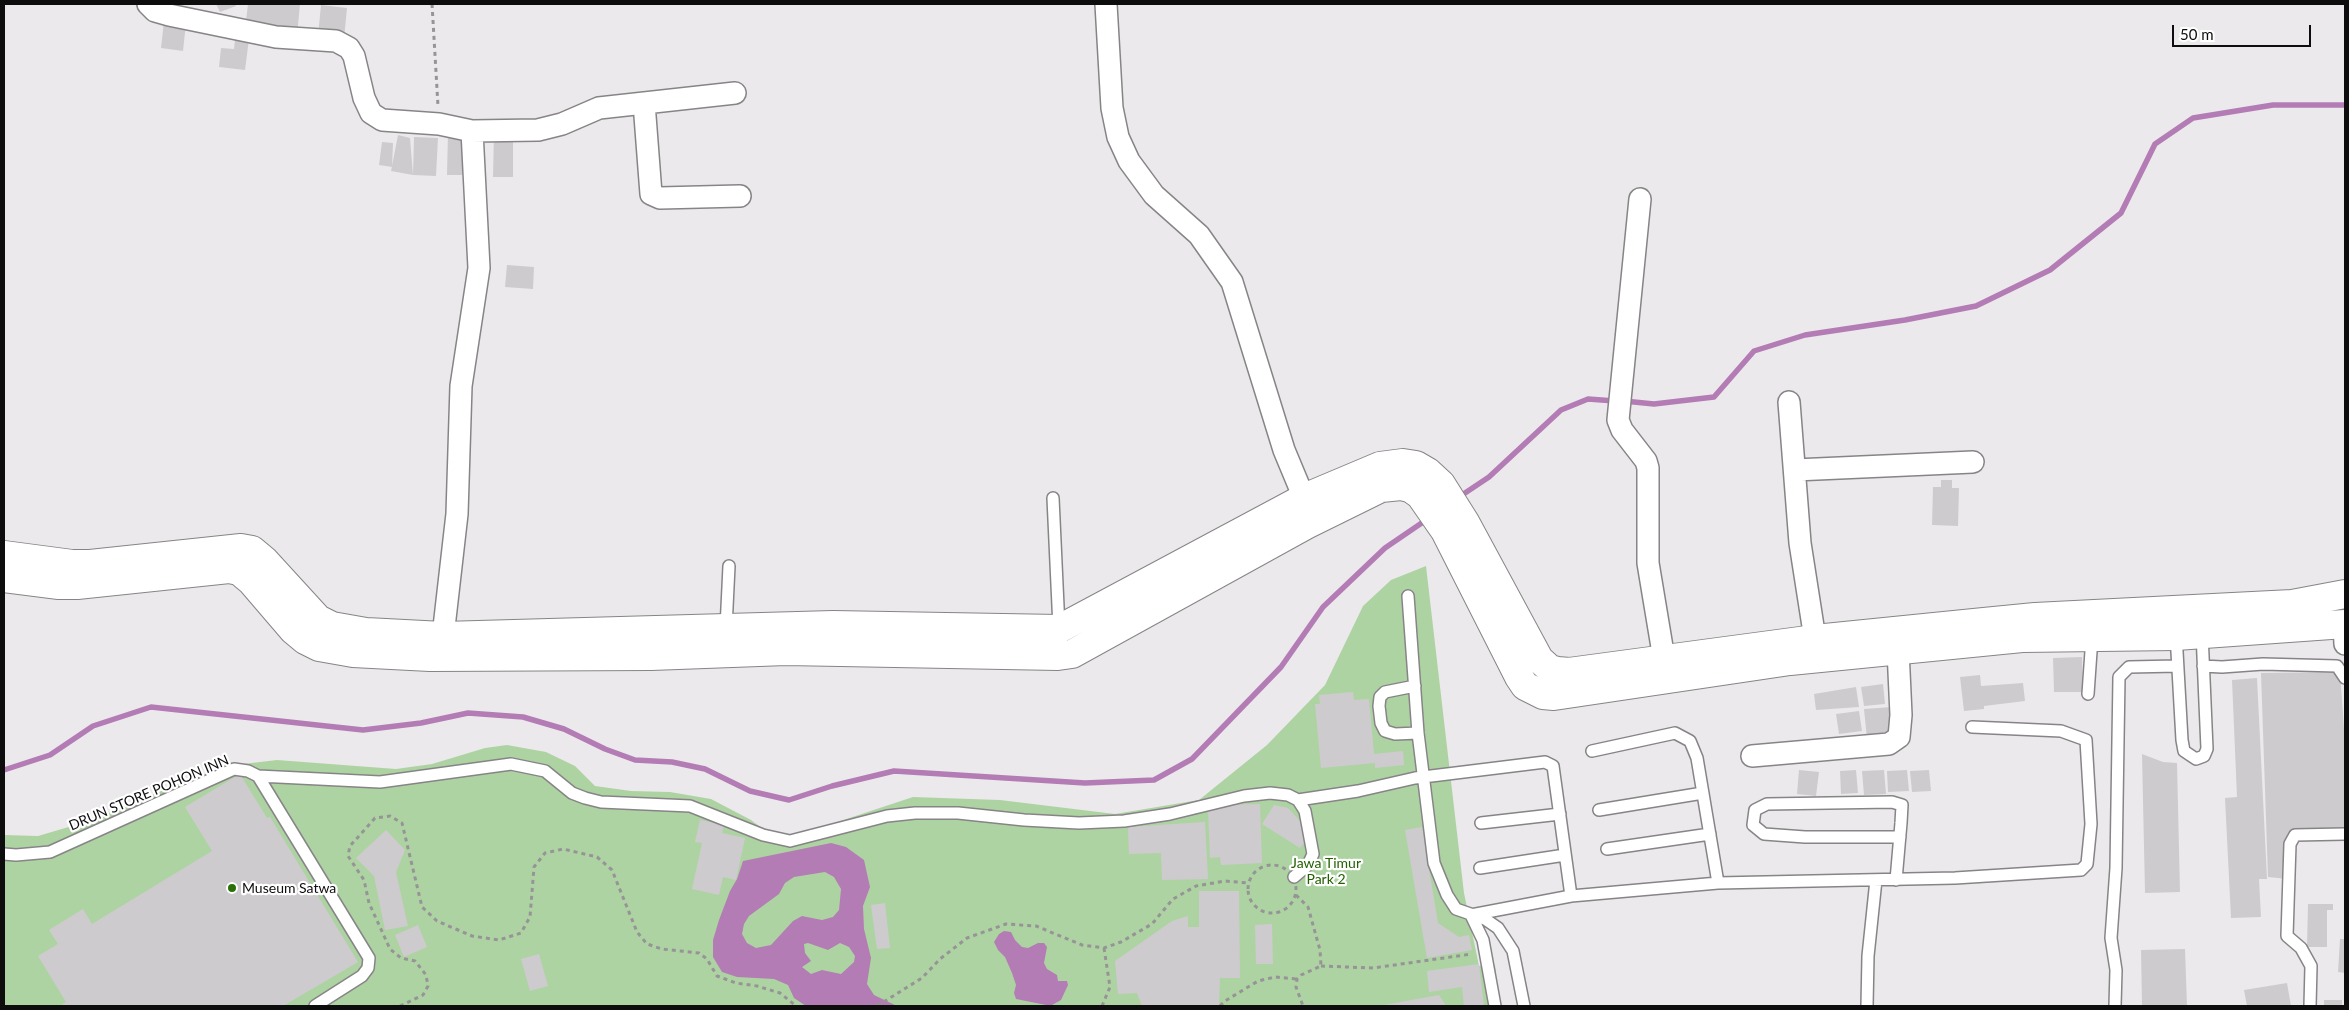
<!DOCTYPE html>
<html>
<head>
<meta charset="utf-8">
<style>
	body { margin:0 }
	#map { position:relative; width:2349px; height:1010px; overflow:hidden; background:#ece9ec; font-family:Lato,sans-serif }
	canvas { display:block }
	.frame { position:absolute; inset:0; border:5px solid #0e0d0e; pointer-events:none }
	.scale { position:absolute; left:2172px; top:25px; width:139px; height:22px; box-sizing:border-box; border:2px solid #0e0d0e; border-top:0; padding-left:6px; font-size:15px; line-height:18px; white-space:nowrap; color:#0e0d0e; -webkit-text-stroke:4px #fff; paint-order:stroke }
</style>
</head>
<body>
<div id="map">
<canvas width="2349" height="1010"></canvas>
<div class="frame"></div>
<div class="scale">50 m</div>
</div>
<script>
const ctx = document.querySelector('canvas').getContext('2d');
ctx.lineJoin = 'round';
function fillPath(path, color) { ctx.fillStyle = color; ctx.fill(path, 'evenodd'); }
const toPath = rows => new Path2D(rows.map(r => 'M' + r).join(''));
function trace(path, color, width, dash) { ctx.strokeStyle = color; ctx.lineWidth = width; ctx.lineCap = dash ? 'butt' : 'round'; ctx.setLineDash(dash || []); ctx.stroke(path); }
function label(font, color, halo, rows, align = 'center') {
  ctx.font = font + ' Lato,sans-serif'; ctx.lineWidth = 4.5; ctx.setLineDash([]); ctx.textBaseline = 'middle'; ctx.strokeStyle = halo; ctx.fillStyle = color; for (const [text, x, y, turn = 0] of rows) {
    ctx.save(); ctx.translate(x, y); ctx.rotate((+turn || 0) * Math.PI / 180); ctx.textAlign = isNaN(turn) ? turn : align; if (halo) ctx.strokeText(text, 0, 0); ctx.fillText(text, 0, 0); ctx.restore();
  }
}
fillPath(toPath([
	[1426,566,1464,893,1479,966,1495,965,1499,1006,4,1006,4,835,38,836,89,821,187,780,243,764,277,760,396,769,432,764,485,748,507,745,546,752,575,766,595,786,631,791,670,792,711,799,751,820,771,835,783,836,801,834,913,797,1000,800,1115,814,1199,800,1267,745,1325,685,1363,606,1391,580]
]), '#aed3a2');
fillPath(toPath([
	[831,843,846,847,864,860,870,887,863,906,864,929,871,958,867,984,874,995,897,1006,806,1006,794,998,788,985,774,979,737,977,722,972,713,957,713,940,719,920,730,891,737,879,743,861],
	[825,872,834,877,841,889,839,910,833,917,822,920,802,916,793,921,771,945,756,948,747,943,742,934,744,924,749,916,779,894,785,883,794,877],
	[808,943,828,950,840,943,849,947,855,956,854,962,841,974,822,970,811,974,802,967,811,961,805,953,804,944],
	[1004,931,1011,932,1015,940,1022,947,1028,948,1038,943,1044,943,1047,947,1044,963,1047,969,1057,975,1058,981,1067,981,1068,985,1061,1000,1052,1005,1046,1005,1016,999,1014,993,1016,985,1012,973,1005,957,998,950,994,942,999,934]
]), '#b37cb5');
trace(toPath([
	[1624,401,1654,404,1714,397,1754,351,1805,335,1905,320,1976,306,2050,270,2121,213,2155,144,2193,118,2273,105,2345,105],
	[1459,497,1489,477,1561,410,1588,399,1615,401],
	[4,770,50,755,93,726,151,707,363,730,421,723,468,713,523,717,564,729,605,749,635,760,672,762,705,769,750,791,789,800,832,786,894,771,1085,783,1154,780,1192,759,1281,667,1323,607,1385,548,1429,518]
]), '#b37cb5', 5.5);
fillPath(toPath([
	[216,4,235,4,236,6,220,12],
	[248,4,300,4,297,36,267,33,268,24,246,21],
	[321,5,347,8,344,39,318,36],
	[164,21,186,23,183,51,161,48],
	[236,30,250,31,245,70,219,67,221,48,234,49],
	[448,132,462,132,462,175,447,175],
	[494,133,513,134,513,177,493,177],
	[398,135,410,138,413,175,414,137,438,138,436,176,413,175,391,171],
	[382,142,393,143,392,167,379,165],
	[507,265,534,267,533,289,505,287],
	[1941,480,1952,480,1952,488,1959,488,1958,526,1932,525,1933,487,1941,487],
	[2082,657,2083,692,2054,692,2053,658],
	[2340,672,2345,743,2345,831,2289,832,2288,879,2268,877,2261,673],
	[1980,675,1981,686,2023,683,2025,701,1984,706,1984,709,1964,711,1960,677],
	[2257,678,2267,879,2259,879,2261,917,2231,918,2225,798,2237,797,2232,680],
	[1883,684,1885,704,1864,706,1861,687],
	[1856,687,1859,707,1816,710,1814,694],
	[1353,692,1354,700,1369,699,1374,754,1403,751,1404,765,1375,768,1375,763,1321,768,1315,704,1320,704,1319,695],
	[1892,707,1895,736,1867,739,1864,709],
	[1859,711,1862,731,1839,734,1836,714],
	[2142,754,2163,762,2177,763,2180,892,2145,893],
	[1799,770,1819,772,1816,796,1797,794],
	[1856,770,1858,793,1841,794,1840,771],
	[1884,770,1886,794,1864,795,1862,771],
	[1907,770,1909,791,1888,792,1887,771],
	[1929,770,1931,791,1912,792,1910,771],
	[240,774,267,818,270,817,358,962,283,1006,60,1006,66,1002,38,956,58,944,49,930,83,909,92,924,212,851,185,807],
	[1260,804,1262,863,1221,865,1220,857,1210,858,1208,810,1218,810,1218,805],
	[1274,805,1288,808,1301,822,1306,840,1300,848,1262,824],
	[700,820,724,825,722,833,745,838,736,880,723,877,719,895,692,889,702,843,695,842],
	[1205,822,1208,879,1162,880,1161,853,1129,854,1128,827],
	[1422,827,1438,923,1459,937,1469,935,1472,950,1427,958,1405,830],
	[386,830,405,850,396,872,408,926,385,930,374,876,356,858],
	[1199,891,1239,891,1240,978,1220,978,1219,1005,1142,1006,1137,993,1118,994,1115,961,1172,921,1188,916,1188,927,1199,927],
	[885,903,890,948,877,949,871,905],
	[2308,904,2333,904,2333,910,2327,910,2327,947,2307,947],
	[1272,924,1273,964,1256,964,1255,925],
	[418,925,427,947,404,957,395,935],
	[2340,939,2345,939,2345,973,2338,972],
	[2185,949,2187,1006,2142,1006,2141,950],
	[539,954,548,986,530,991,521,959],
	[1479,964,1484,1006,1464,1006,1462,987,1429,992,1427,971],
	[2287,983,2291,1006,2247,1006,2244,990],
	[1439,995,1446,1006,1384,1006,1384,1005],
	[2324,1000,2342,1000,2342,1006,2324,1006]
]), '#cecbce');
const service = toPath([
	[1053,498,1059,628],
	[1408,596,1418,733,1434,863,1447,895,1456,909,1485,919,1498,928,1513,951,1524,1006],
	[726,628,729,566],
	[2176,634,2182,740,2184,751,2196,759,2204,756,2207,749,2202,633],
	[2203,666,2222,667,2263,664,2337,666,2345,678],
	[1415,686,1385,692,1380,697,1379,706,1381,723,1385,731,1395,734,1418,733],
	[2088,694,2092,637],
	[1592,751,1675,733,1690,741,1697,758,1718,883],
	[258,776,380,782,511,764,545,771,572,793,585,798,601,802,690,806,763,835,790,841,887,816,915,813,958,813,1024,820,1079,823,1124,821,1170,814,1244,796,1270,793,1288,795,1298,800,1305,811,1313,854,1308,865,1294,877],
	[1298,800,1358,791,1415,778,1545,762,1553,766,1571,896],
	[1599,810,1703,793],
	[1481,823,1560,814],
	[1607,849,1710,834],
	[4,854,16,855,50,852,234,769,248,771,258,776,369,958,368,968,362,976,315,1006],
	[1480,868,1565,855],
	[1896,880,1901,823,1902,805,1892,802,1767,804,1755,810,1753,825,1764,834,1805,837,1900,837],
	[1471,915,1571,896,1718,883,1955,878,2081,870,2087,864,2091,824,2086,740,2061,731,1972,727],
	[1471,915,1483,940,1495,1006],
	[1867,1006,1868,956,1876,880],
	[2115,1006,2116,970,2111,938,2116,868,2119,677,2129,667,2177,666],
	[2310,1006,2311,966,2301,948,2287,936,2290,844,2295,835,2345,834]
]);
const minor = toPath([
	[148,4,155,11,169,15,276,37,336,41,349,48,354,56,364,98,371,113,382,120,439,124,472,131,479,268,461,386,457,514,443,636],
	[1106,4,1112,108,1118,137,1129,161,1154,195,1199,235,1232,282,1284,450,1304,498],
	[644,103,651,194,660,198,740,196],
	[472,131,538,130,562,124,599,108,735,93],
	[1640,199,1618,420,1622,430,1646,461,1648,468,1648,563,1664,659],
	[1789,402,1800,543,1815,639],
	[1795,470,1973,462],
	[2344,624,2345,644],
	[1752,756,1889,744,1899,737,1901,715,1898,650]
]);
const tertiary = toPath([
	[4,555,72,564,90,564,241,548,252,550,264,560,318,619,332,626,366,632,443,636,833,625,1059,629,1304,498,1380,466,1403,463,1416,465,1428,472,1441,484,1465,522,1539,659,1550,669,1558,671,1569,672,1815,639,1984,622,2035,617,2292,604,2345,594],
	[4,578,59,585,77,585,229,569,239,571,251,581,293,630,305,640,319,647,353,653,430,657,651,656,786,651,1058,656,1072,654,1306,525,1381,488,1401,486,1410,488,1420,495,1445,531,1519,677,1525,686,1543,695,1554,696,1790,661,2022,638,2176,636,2345,624]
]);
trace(service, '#878487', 14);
trace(minor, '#878487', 24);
trace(tertiary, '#878487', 30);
trace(toPath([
	[432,4,438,106],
	'1248 889a24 24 0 1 1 48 0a24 24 0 1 1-48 0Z',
	[1296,895,1308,907,1320,950,1321,966,1301,975,1297,979,1296,987,1303,1006],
	[1321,966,1373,968,1472,954],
	[400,1006,423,995,428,986,426,975,415,961,401,958,390,949,369,903,364,880,348,856,350,846,375,818,390,816,402,823,422,907,437,921,472,936,499,940,521,933,530,917,534,867,545,853,563,849,597,857,612,870,637,932,647,944,662,949,699,953,707,959,717,976,736,983,757,986,780,993,796,1006],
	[877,1006,922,978,940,959,967,938,1006,924,1036,926,1082,945,1104,948,1121,942,1152,924,1173,899,1196,886,1225,881,1248,883],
	[1102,1006,1110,987,1104,948],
	[1220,1006,1225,1001,1258,981,1275,977,1297,979]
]), '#969496', 3, [4, 4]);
trace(service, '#fff', 11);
trace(minor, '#fff', 21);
trace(tertiary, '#fff', 28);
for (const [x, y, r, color] of [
	[232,888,5,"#2b6f08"]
]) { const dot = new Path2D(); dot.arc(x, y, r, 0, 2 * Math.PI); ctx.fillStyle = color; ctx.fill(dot); trace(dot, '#fff', 2); }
label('14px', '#0e0d0e', '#fff', [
	["DRUN STORE POHON INN",149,793,-23]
]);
label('14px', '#236001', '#fff', [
	["Jawa Timur",1326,863],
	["Park 2",1326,879]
]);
label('14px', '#0e0d0e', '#fff', [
	["Museum Satwa",242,888]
], 'left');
</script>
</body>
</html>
